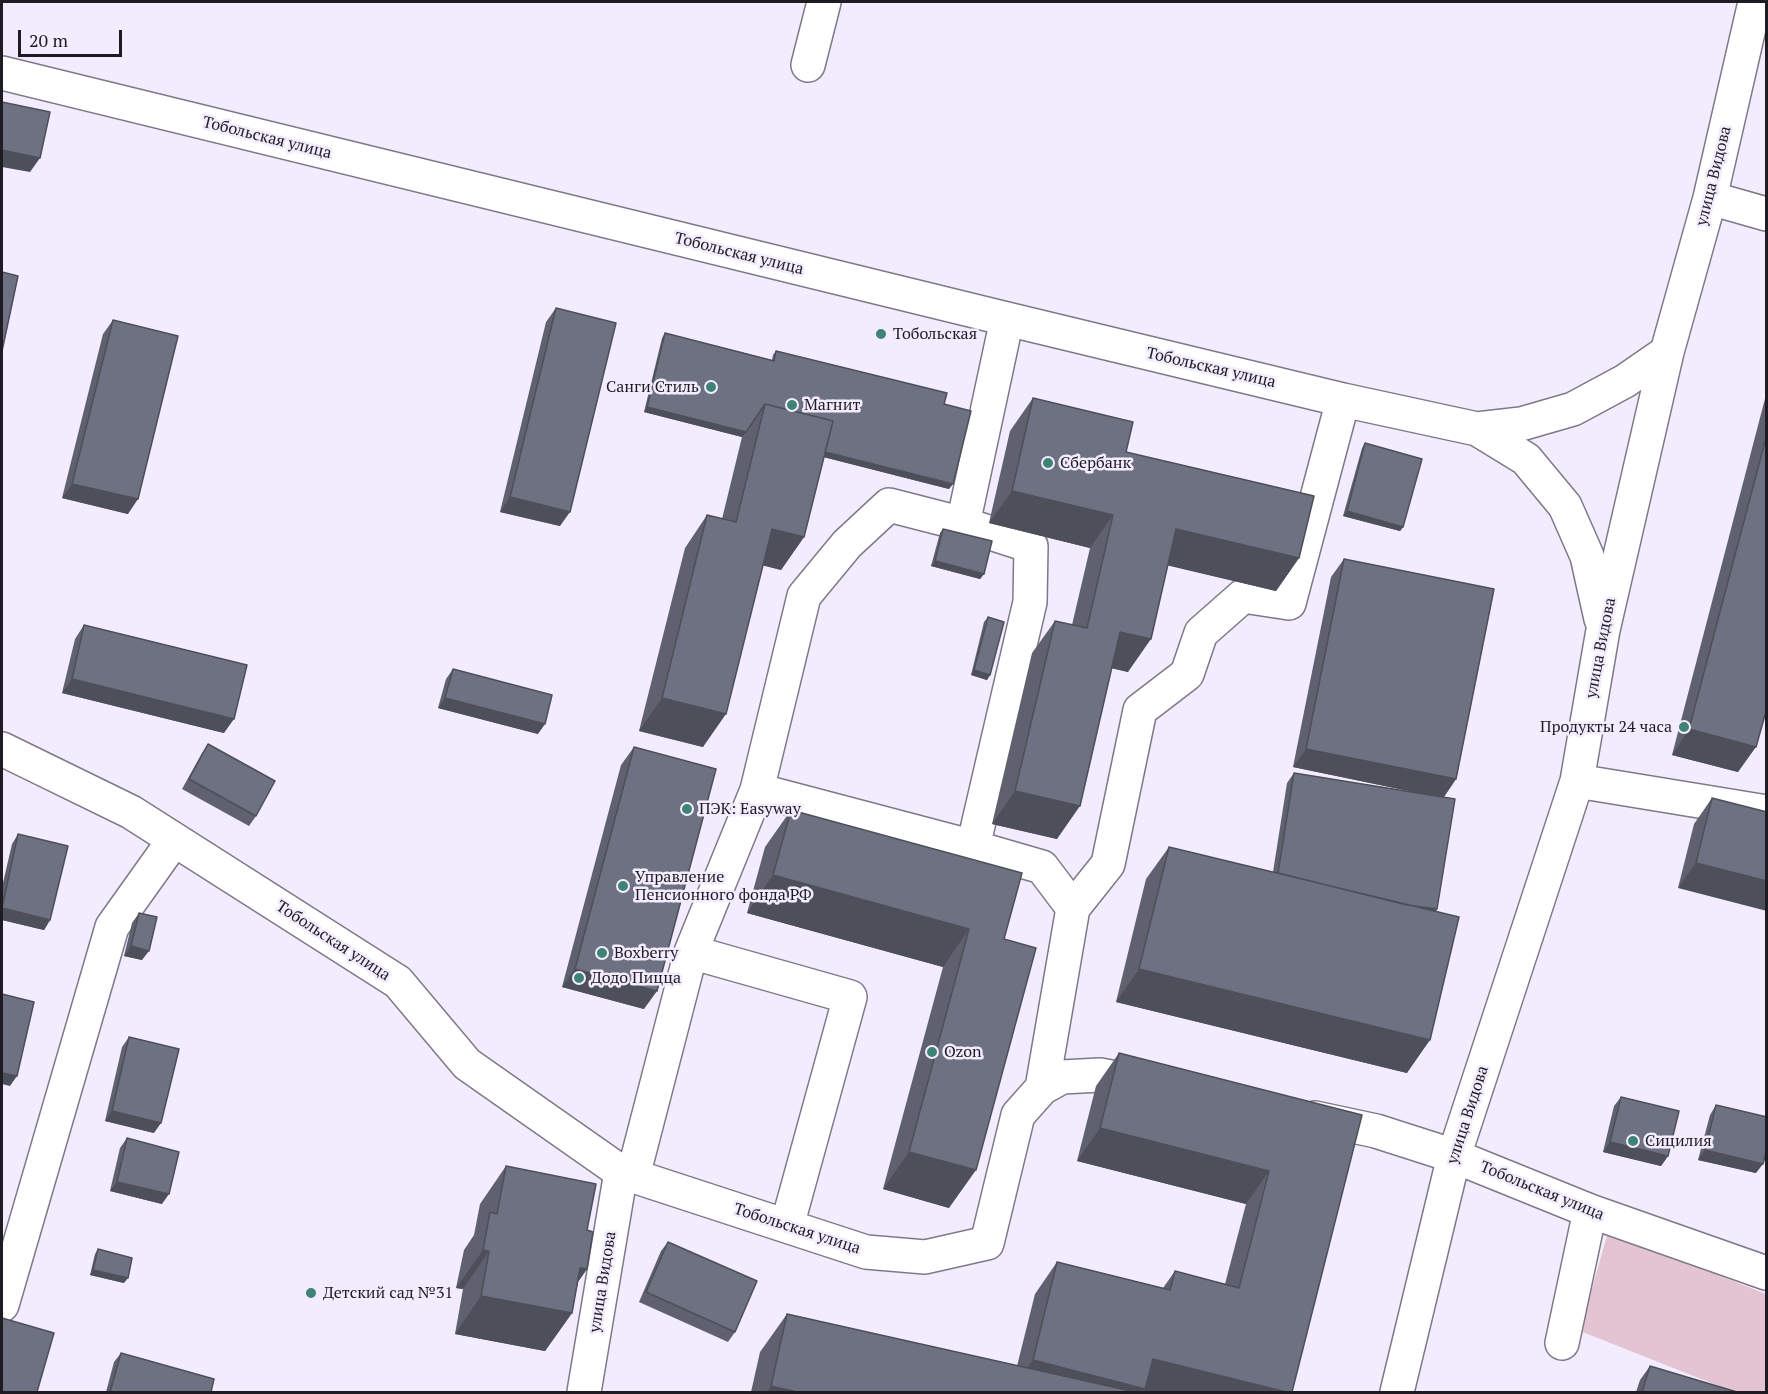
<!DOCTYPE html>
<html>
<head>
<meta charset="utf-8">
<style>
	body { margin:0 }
	#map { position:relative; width:1768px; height:1394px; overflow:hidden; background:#f2ecfe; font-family:"PT Serif",serif }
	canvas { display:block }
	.frame { position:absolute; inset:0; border:3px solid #1e1c22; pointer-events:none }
	.scale { position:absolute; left:18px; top:30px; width:104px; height:27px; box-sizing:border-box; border:3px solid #1e1c22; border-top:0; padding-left:8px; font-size:18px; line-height:21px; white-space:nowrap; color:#1e1c22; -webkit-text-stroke:4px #f2ecfe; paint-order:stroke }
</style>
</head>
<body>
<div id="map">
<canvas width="1768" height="1394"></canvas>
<div class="frame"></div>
<div class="scale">20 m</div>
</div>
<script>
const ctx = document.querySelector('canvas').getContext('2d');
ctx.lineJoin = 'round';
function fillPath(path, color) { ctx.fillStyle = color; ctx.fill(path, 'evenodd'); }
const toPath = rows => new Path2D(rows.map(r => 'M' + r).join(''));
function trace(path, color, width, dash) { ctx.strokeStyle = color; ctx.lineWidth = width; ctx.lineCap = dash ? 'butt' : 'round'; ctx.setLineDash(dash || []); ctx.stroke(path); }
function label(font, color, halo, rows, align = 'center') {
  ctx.font = font + ' "PT Serif",serif'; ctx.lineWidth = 5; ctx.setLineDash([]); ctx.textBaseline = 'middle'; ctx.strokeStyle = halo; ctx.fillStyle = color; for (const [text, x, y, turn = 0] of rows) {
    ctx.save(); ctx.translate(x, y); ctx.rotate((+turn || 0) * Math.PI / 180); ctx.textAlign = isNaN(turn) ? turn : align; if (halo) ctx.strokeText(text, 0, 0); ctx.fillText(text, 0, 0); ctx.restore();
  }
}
fillPath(toPath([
	[1608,1232,1766,1294,1766,1392,1734,1392,1580,1331]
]), '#e4c4d2');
const minor = toPath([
	[808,65,824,2],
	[2,73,1007,319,1343,400,1477,429,1521,424,1573,409,1625,381,1667,352],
	[1710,198,1766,214],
	[1007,319,963,524,1031,546,1030,602,973,847,1042,867,1073,908],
	[1477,429,1526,459,1565,506,1587,556,1601,619],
	[963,524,889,505,847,544,804,596,757,790,973,847],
	[2,749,131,812,398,982,467,1064,621,1172,866,1252,925,1257,987,1243,1018,1115,1042,1088,1062,1077,1100,1075,1147,1084],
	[1577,781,1766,812],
	[691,952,757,790],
	[1042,1088,1073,908,1108,864,1140,710,1187,674,1201,633,1243,596,1289,603,1343,400],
	[1315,1118,1376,1131,1454,1156,1590,1211,1766,1273],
	[633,1176,691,952,850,997,787,1226],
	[2,1305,112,927,174,840],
	[1562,1343,1590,1211],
	[584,1392,621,1172],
	[1397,1392,1454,1156,1577,781,1603,630,1667,352,1710,198,1755,2]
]);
trace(minor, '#7e7988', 36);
trace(minor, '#fff', 33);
fillPath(toPath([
	[556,308,560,526,500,512,546,322],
	[113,320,128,514,62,498,103,334],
	[665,333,772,360,773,355,776,351,944,404,949,489,824,457,804,537,781,570,763,565,703,747,639,731,685,548,707,515,722,519,742,437,644,412,662,338],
	[1767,391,1767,708,1738,772,1672,755],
	[1033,398,1126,452,1299,558,1276,591,1168,565,1128,672,1112,668,1057,839,992,824,1032,653,1055,621,1072,625,1090,548,989,523,1010,431],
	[1365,443,1403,527,1400,531,1343,516,1362,448],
	[943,529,984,574,980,579,931,566,940,533],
	[1344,559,1456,779,1444,797,1437,909,1436,912,1407,1073,1116,1002,1146,879,1169,847,1273,872,1287,783,1294,773,1418,793,1293,767,1331,577],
	[988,617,990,675,987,680,971,675,984,622],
	[84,625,224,733,62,693,75,639],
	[453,669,538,734,438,708,446,679],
	[208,744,256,816,249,826,182,789,202,753],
	[634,747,644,1009,562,987,621,765],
	[1712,798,1767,812,1678,888,1694,824],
	[791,810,1004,939,949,1208,883,1189,943,967,747,913,765,847],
	[18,834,50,920,44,930,2,920,2,887,12,844],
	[139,913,142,960,124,956,132,923],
	[129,1037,154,1133,105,1121,122,1047],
	[1119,1053,1362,1115,1292,1392,751,1392,760,1352,787,1314,1017,1366,1035,1294,1057,1262,1163,1288,1175,1271,1225,1284,1246,1204,1077,1161,1096,1086],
	[1621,1097,1668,1156,1661,1166,1603,1152,1614,1106],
	[1716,1105,1756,1173,1698,1160,1710,1115],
	[127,1138,162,1204,110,1191,120,1148],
	[506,1166,587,1230,587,1269,578,1282,572,1313,545,1351,455,1334,463,1289,456,1288,464,1250,474,1235,480,1204],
	[668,1242,735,1332,728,1342,639,1302,661,1251],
	[98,1249,124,1283,90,1275,95,1254],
	[121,1353,211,1392,106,1392,114,1362],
	[1650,1366,1737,1392,1636,1392,1640,1380]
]), '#5f616f');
fillPath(toPath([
	[2,150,40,158,30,172,2,167],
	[647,407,746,432,742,437,644,412],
	[758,435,953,484,949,489,756,440],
	[72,484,138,499,128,514,62,498],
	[1012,491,1113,515,1090,548,989,523],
	[510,497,570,512,560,526,500,512],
	[1347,511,1403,527,1400,531,1343,516],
	[772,529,804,537,781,570,749,562],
	[1176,529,1299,558,1276,591,1153,562],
	[935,561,984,574,980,579,931,566],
	[1120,632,1151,639,1128,672,1097,665],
	[974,670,990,675,987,680,971,675],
	[72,679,234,719,224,733,62,693],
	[445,698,545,724,538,734,438,708],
	[662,698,726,714,703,747,639,731],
	[1689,729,1756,747,1738,772,1672,755],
	[1306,749,1456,779,1443,798,1293,767],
	[1015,791,1080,806,1057,839,992,824],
	[1696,863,1767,881,1767,911,1678,888],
	[773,875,969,929,943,967,747,913],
	[1276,884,1437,909,1430,919],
	[2,908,50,920,44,930,2,920],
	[131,946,149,951,142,960,124,956],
	[575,969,657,991,644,1009,562,987],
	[1139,969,1430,1040,1407,1073,1116,1002],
	[2,1073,17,1076,10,1086,2,1084],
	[112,1111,161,1123,154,1133,105,1121],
	[1100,1128,1269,1171,1246,1204,1077,1161],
	[1610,1142,1668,1156,1661,1166,1603,1152],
	[1705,1150,1763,1164,1756,1173,1698,1160],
	[909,1152,976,1170,949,1208,883,1189],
	[117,1182,169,1194,162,1204,110,1191],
	[483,1250,489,1251,463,1289,456,1288],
	[580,1268,587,1269,560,1307],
	[93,1270,128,1278,124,1283,90,1275],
	[481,1296,572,1313,545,1351,455,1334],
	[1153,1359,1286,1392,1010,1392,1033,1360],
	[771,1386,797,1392,767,1392]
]), '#4d4f5a');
const building = toPath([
	[2,102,50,112,40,158,2,150,2,102],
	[2,272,18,276,2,351,2,272],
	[556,308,616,323,570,512,510,497,556,308],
	[113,320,178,336,138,499,72,484,113,320],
	[665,333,774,361,776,351,947,393,944,404,971,411,953,484,825,452,833,421,765,404,746,432,647,407,665,333],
	[1033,398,1133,422,1126,452,1314,496,1299,558,1176,529,1151,639,1120,632,1080,806,1015,791,1055,621,1087,628,1113,515,1012,491,1033,398],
	[765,404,833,421,804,537,772,529,726,714,662,698,707,515,736,522,765,404],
	[1767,434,1767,708,1756,747,1689,729,1767,434],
	[1365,443,1422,459,1403,527,1347,511,1365,443],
	[943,529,992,541,984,574,935,561,943,529],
	[1344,559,1494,589,1456,779,1306,749,1344,559],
	[988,617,1004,622,990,675,974,670,988,617],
	[84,625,247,665,234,719,72,679,84,625],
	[453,669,552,695,545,724,445,698,453,669],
	[208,744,275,781,256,816,189,779,208,744],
	[634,747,716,769,657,991,575,969,634,747],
	[1294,773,1455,799,1437,909,1407,905,1278,873,1294,773],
	[1712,798,1767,812,1767,881,1696,863,1712,798],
	[791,810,1022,873,1004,939,1036,948,976,1170,909,1152,969,929,773,875,791,810],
	[18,834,68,846,50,920,2,908,18,834],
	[1169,847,1459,917,1430,1040,1139,969,1169,847],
	[139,913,157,917,149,951,131,946,139,913],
	[2,994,34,1002,17,1076,2,1073,2,994],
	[129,1037,179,1049,161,1123,112,1111,129,1037],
	[1119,1053,1362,1115,1292,1392,1286,1392,1153,1359,1145,1389,1033,1360,1057,1262,1170,1290,1175,1271,1239,1288,1269,1171,1100,1128,1119,1053],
	[1621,1097,1679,1111,1668,1156,1610,1142,1621,1097],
	[1716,1105,1767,1117,1767,1149,1763,1164,1705,1150,1716,1105],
	[127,1138,179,1152,169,1194,117,1182,127,1138],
	[506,1166,596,1184,587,1230,593,1232,587,1269,580,1268,572,1313,481,1296,489,1251,483,1250,490,1212,497,1214,506,1166],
	[668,1242,757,1281,735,1332,646,1292,668,1242],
	[98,1249,132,1258,128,1278,93,1270,98,1249],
	[787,1314,1135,1392,797,1392,771,1386,787,1314],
	[2,1318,54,1333,37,1392,2,1392,2,1318],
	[121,1353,214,1379,211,1392,110,1392,121,1353],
	[1650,1366,1737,1392,1642,1392,1650,1366]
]);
fillPath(building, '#6e7181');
trace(building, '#4d4f5a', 1.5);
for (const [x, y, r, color] of [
	[881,334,6,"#3f8377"],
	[711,387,6,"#3f8377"],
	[792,405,6,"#3f8377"],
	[1048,463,6,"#3f8377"],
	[1684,727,6,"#3f8377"],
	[687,809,6,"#3f8377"],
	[623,886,6,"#3f8377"],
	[602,953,6,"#3f8377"],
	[579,978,6,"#3f8377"],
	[932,1052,6,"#3f8377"],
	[1633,1141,6,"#3f8377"],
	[311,1293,6,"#3f8377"]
]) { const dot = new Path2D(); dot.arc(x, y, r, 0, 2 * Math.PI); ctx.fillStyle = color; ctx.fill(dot); trace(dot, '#f2ecfe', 2); }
label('16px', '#1e1c22', '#f2ecfe', [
	["Тобольская улица",267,138,14],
	["улица Видова",1714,176,-76],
	["Тобольская улица",739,254,14],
	["Тобольская улица",1211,368,13],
	["улица Видова",1601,648,-79],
	["Тобольская улица",333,941,33],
	["улица Видова",1468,1115,-72],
	["Тобольская улица",1542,1191,22],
	["Тобольская улица",797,1229,18],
	["улица Видова",603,1282,-81]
]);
label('16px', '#1e1c22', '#f2ecfe', [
	["Тобольская",893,334],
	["Санги Стиль",699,387,"right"],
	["Магнит",804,405],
	["Сбербанк",1060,463],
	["Продукты 24 часа",1672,727,"right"],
	["ПЭК: Easyway",699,809],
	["Управление",635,877],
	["Пенсионного фонда РФ",635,895],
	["Boxberry",614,953],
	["Додо Пицца",591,978],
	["Ozon",944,1052],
	["Сицилия",1645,1141],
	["Детский сад №31",323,1293]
], 'left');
</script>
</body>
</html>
